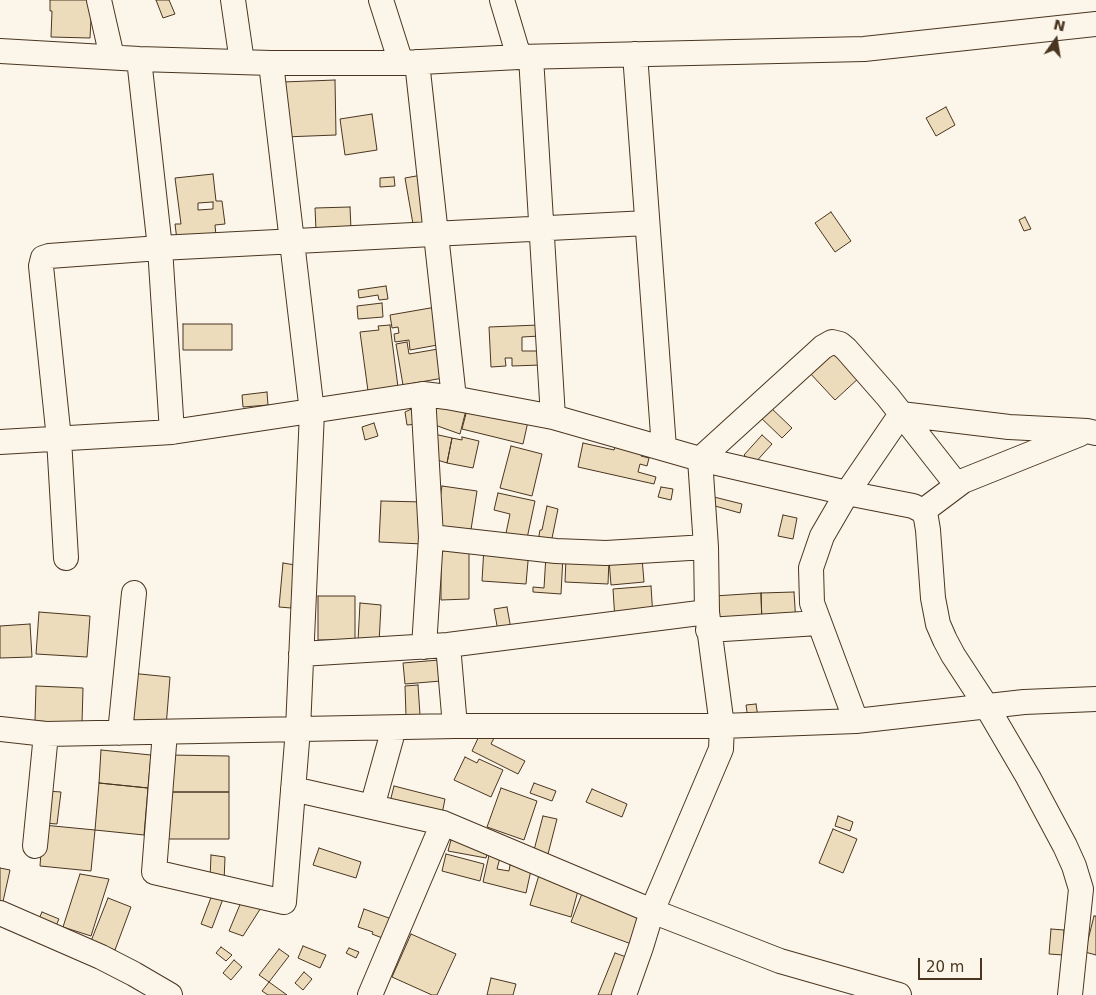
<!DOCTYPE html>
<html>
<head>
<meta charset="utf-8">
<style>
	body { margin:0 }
	#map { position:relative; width:1096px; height:995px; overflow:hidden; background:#fbf6e9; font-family:"DejaVu Sans",sans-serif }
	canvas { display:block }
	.north { position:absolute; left:1031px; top:15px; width:50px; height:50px; -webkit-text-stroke:4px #fbf6e9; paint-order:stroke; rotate:13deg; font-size:14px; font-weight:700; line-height:20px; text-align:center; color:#4a3520 }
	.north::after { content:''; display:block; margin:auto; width:18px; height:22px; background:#4a3520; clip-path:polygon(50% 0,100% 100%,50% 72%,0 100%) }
	.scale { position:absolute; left:918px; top:958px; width:64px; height:22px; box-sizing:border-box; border:2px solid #4a3520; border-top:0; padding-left:6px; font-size:15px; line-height:18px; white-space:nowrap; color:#4a3520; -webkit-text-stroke:4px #fbf6e9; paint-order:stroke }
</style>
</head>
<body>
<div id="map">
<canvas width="1096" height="995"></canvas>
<div class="north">N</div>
<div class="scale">20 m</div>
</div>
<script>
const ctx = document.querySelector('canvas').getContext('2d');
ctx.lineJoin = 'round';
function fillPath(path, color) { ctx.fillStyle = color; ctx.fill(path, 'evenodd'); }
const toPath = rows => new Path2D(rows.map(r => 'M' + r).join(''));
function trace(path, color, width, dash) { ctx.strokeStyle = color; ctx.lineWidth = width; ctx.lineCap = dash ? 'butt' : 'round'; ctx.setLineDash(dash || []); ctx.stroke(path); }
const building = toPath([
	[50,0,92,0,90,38,51,37,52,11,50,11,50,0],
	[156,0,169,0,175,14,163,18,156,0],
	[335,80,336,135,284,137,283,82,335,80],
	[946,107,955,125,936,136,926,118,946,107],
	[372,114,377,150,345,155,340,119,372,114],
	[213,174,216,201,222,201,225,224,215,225,216,236,177,240,175,224,181,224,175,178,213,174],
	[213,202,213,209,198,210,198,203,213,202],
	[422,175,429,221,413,224,405,178,422,175],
	[394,177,395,186,380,187,380,178,394,177],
	[350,207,351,229,316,230,315,208,350,207],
	[831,212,851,241,835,252,815,223,831,212],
	[1025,217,1031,229,1024,231,1019,220,1025,217],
	[386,286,388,299,379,300,378,295,359,298,358,290,386,286],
	[382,303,383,317,358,319,357,306,382,303],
	[436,307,443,344,410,350,409,340,395,342,394,334,399,333,398,327,392,328,390,315,436,307],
	[183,324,232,324,232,350,183,350,183,324],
	[390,325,398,387,368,391,360,332,379,330,378,326,390,325],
	[539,325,540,336,522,337,522,351,540,351,541,365,512,366,512,358,505,358,506,366,491,367,489,327,539,325],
	[407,342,409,354,444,348,449,377,403,385,396,344,407,342],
	[835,350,860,377,835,400,808,371,835,350],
	[267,392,268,405,243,407,242,395,267,392],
	[430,397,467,406,460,434,432,424,430,397],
	[768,405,792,428,782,438,758,415,768,405],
	[468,406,529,417,523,444,462,429,468,406],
	[416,407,418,424,407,425,405,412,416,407],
	[374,423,378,436,365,440,362,427,374,423],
	[434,434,452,438,447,463,431,458,434,434],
	[762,435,772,444,754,464,744,455,762,435],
	[462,437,479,441,473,468,447,463,452,438,462,440,462,437],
	[583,443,614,450,615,447,642,453,641,456,649,458,647,466,640,464,638,472,656,477,654,484,578,467,583,443],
	[511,446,542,454,532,496,500,488,511,446],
	[442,486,477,491,470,536,435,531,442,486],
	[661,487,673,489,671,500,658,497,661,487],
	[498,493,535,501,526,543,505,538,510,514,494,510,498,493],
	[710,496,742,504,740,513,708,504,710,496],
	[381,501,424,502,423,544,379,542,381,501],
	[547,506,558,509,551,543,538,541,540,530,542,530,547,506],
	[783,515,797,518,793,539,778,536,783,515],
	[469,544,469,599,441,600,441,545,469,544],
	[484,547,529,550,526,584,482,581,484,547],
	[546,555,563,556,561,594,533,592,533,587,544,588,546,555],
	[566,558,609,560,608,584,565,582,566,558],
	[642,558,644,582,611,585,609,560,642,558],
	[283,563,295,565,291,608,279,607,283,563],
	[651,586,653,617,615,620,613,589,651,586],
	[794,592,796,623,762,625,761,593,794,592],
	[761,593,762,625,716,628,714,596,761,593],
	[318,596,355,596,355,640,318,640,318,596],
	[360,603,381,605,379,643,358,641,360,603],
	[507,607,511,629,498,631,494,609,507,607],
	[39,612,90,616,87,657,36,654,39,612],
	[30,624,32,657,0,658,0,626,30,624],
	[439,660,441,681,405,684,403,663,439,660],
	[130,673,170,677,166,727,125,724,130,673],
	[418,685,420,715,406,716,405,686,418,685],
	[36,686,83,688,82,723,35,721,36,686],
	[756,704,758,717,748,719,746,705,756,704],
	[481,732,494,738,491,744,525,761,518,774,472,751,481,732],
	[101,750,151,755,148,788,99,783,101,750],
	[169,755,229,756,229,792,169,792,169,755],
	[465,757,477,763,479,759,503,770,491,797,454,780,465,757],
	[99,783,148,788,144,835,95,830,99,783],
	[534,783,556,791,552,801,530,793,534,783],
	[394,786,445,799,442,814,390,802,394,786],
	[501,788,537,801,524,840,487,827,501,788],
	[592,789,627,804,622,817,586,802,592,789],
	[47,791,61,792,57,824,44,823,47,791],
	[169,792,229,792,229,839,168,839,169,792],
	[543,816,557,819,548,854,534,850,543,816],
	[838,816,853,822,850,831,835,826,838,816],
	[43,825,95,830,91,871,40,866,43,825],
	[833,829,857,839,843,873,819,863,833,829],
	[451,840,479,846,488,851,486,858,448,851,451,840],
	[319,848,361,862,356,878,313,865,319,848],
	[490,851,501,854,497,869,509,871,510,865,531,870,526,893,483,882,490,851],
	[446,854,484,864,480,881,442,871,446,854],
	[211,855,225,857,224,882,210,879,211,855],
	[0,868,10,870,2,906,0,905,0,868],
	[80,874,109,879,91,936,63,927,80,874],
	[539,875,579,887,571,917,530,905,539,875],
	[215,887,226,891,212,928,201,924,215,887],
	[583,891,648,916,637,946,571,922,583,891],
	[244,895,264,903,243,936,229,931,244,895],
	[108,898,131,907,115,950,91,941,108,898],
	[364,909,397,921,390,941,372,934,373,932,358,927,364,909],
	[42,912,59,919,55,928,38,921,42,912],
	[1094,916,1096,916,1096,955,1085,952,1094,916],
	[1051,929,1064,930,1063,955,1049,954,1051,929],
	[411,934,456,954,437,995,432,995,392,977,411,934],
	[303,946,326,955,320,968,298,958,303,946],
	[221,947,232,955,226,961,216,953,221,947],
	[349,948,359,952,356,958,346,953,349,948],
	[279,949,289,956,269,982,259,975,279,949],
	[615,953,629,958,615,995,598,995,615,953],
	[234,960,242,967,231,980,223,973,234,960],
	[304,972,312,979,303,990,295,983,304,972],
	[491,978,516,984,513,995,487,995,491,978],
	[269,982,287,995,268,995,262,991,269,982]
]);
fillPath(building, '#ecdcbc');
trace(building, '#4a3520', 1);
const minor = toPath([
	[99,0,112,57],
	[233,0,242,62],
	[381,0,401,63],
	[502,0,519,57],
	[0,51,139,59,271,63,401,63,519,57,864,49,1096,24],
	[635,54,664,448],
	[531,57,553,417],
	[139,59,160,248,172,432],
	[417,62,454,398],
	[423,394,431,537,424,647],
	[0,442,172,432,423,394,447,397,553,417,700,459,847,493,913,506,923,511,926,518,928,530,933,598,938,624,945,640,953,655,987,707,1028,777,1065,846,1074,866,1081,889,1070,995],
	[923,511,963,481,1080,434],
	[431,537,556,551,606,553,706,547],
	[66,558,59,439,41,266,43,258,49,256,160,248,647,223],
	[708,630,818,623],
	[448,645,455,726],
	[301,654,448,645,707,612],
	[856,721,812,603,811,568,822,536,847,493,901,414,1009,427,1087,431,1096,433],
	[0,729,46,734,455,726,722,726,856,721,1024,702,1096,699],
	[165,732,154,872,284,902,298,729,312,412,271,63],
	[120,733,134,593],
	[293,789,443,823,652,911,780,961,899,995],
	[372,807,394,728],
	[35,846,46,734],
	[0,913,101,957,134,974,170,995],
	[370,995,443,823],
	[624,995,641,947,652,911,721,749,722,726,707,612,706,547,700,459,823,347,832,342,840,344,846,349,888,397,957,485]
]);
trace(minor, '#4a3520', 26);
trace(minor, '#fbf6e9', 24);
</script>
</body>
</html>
